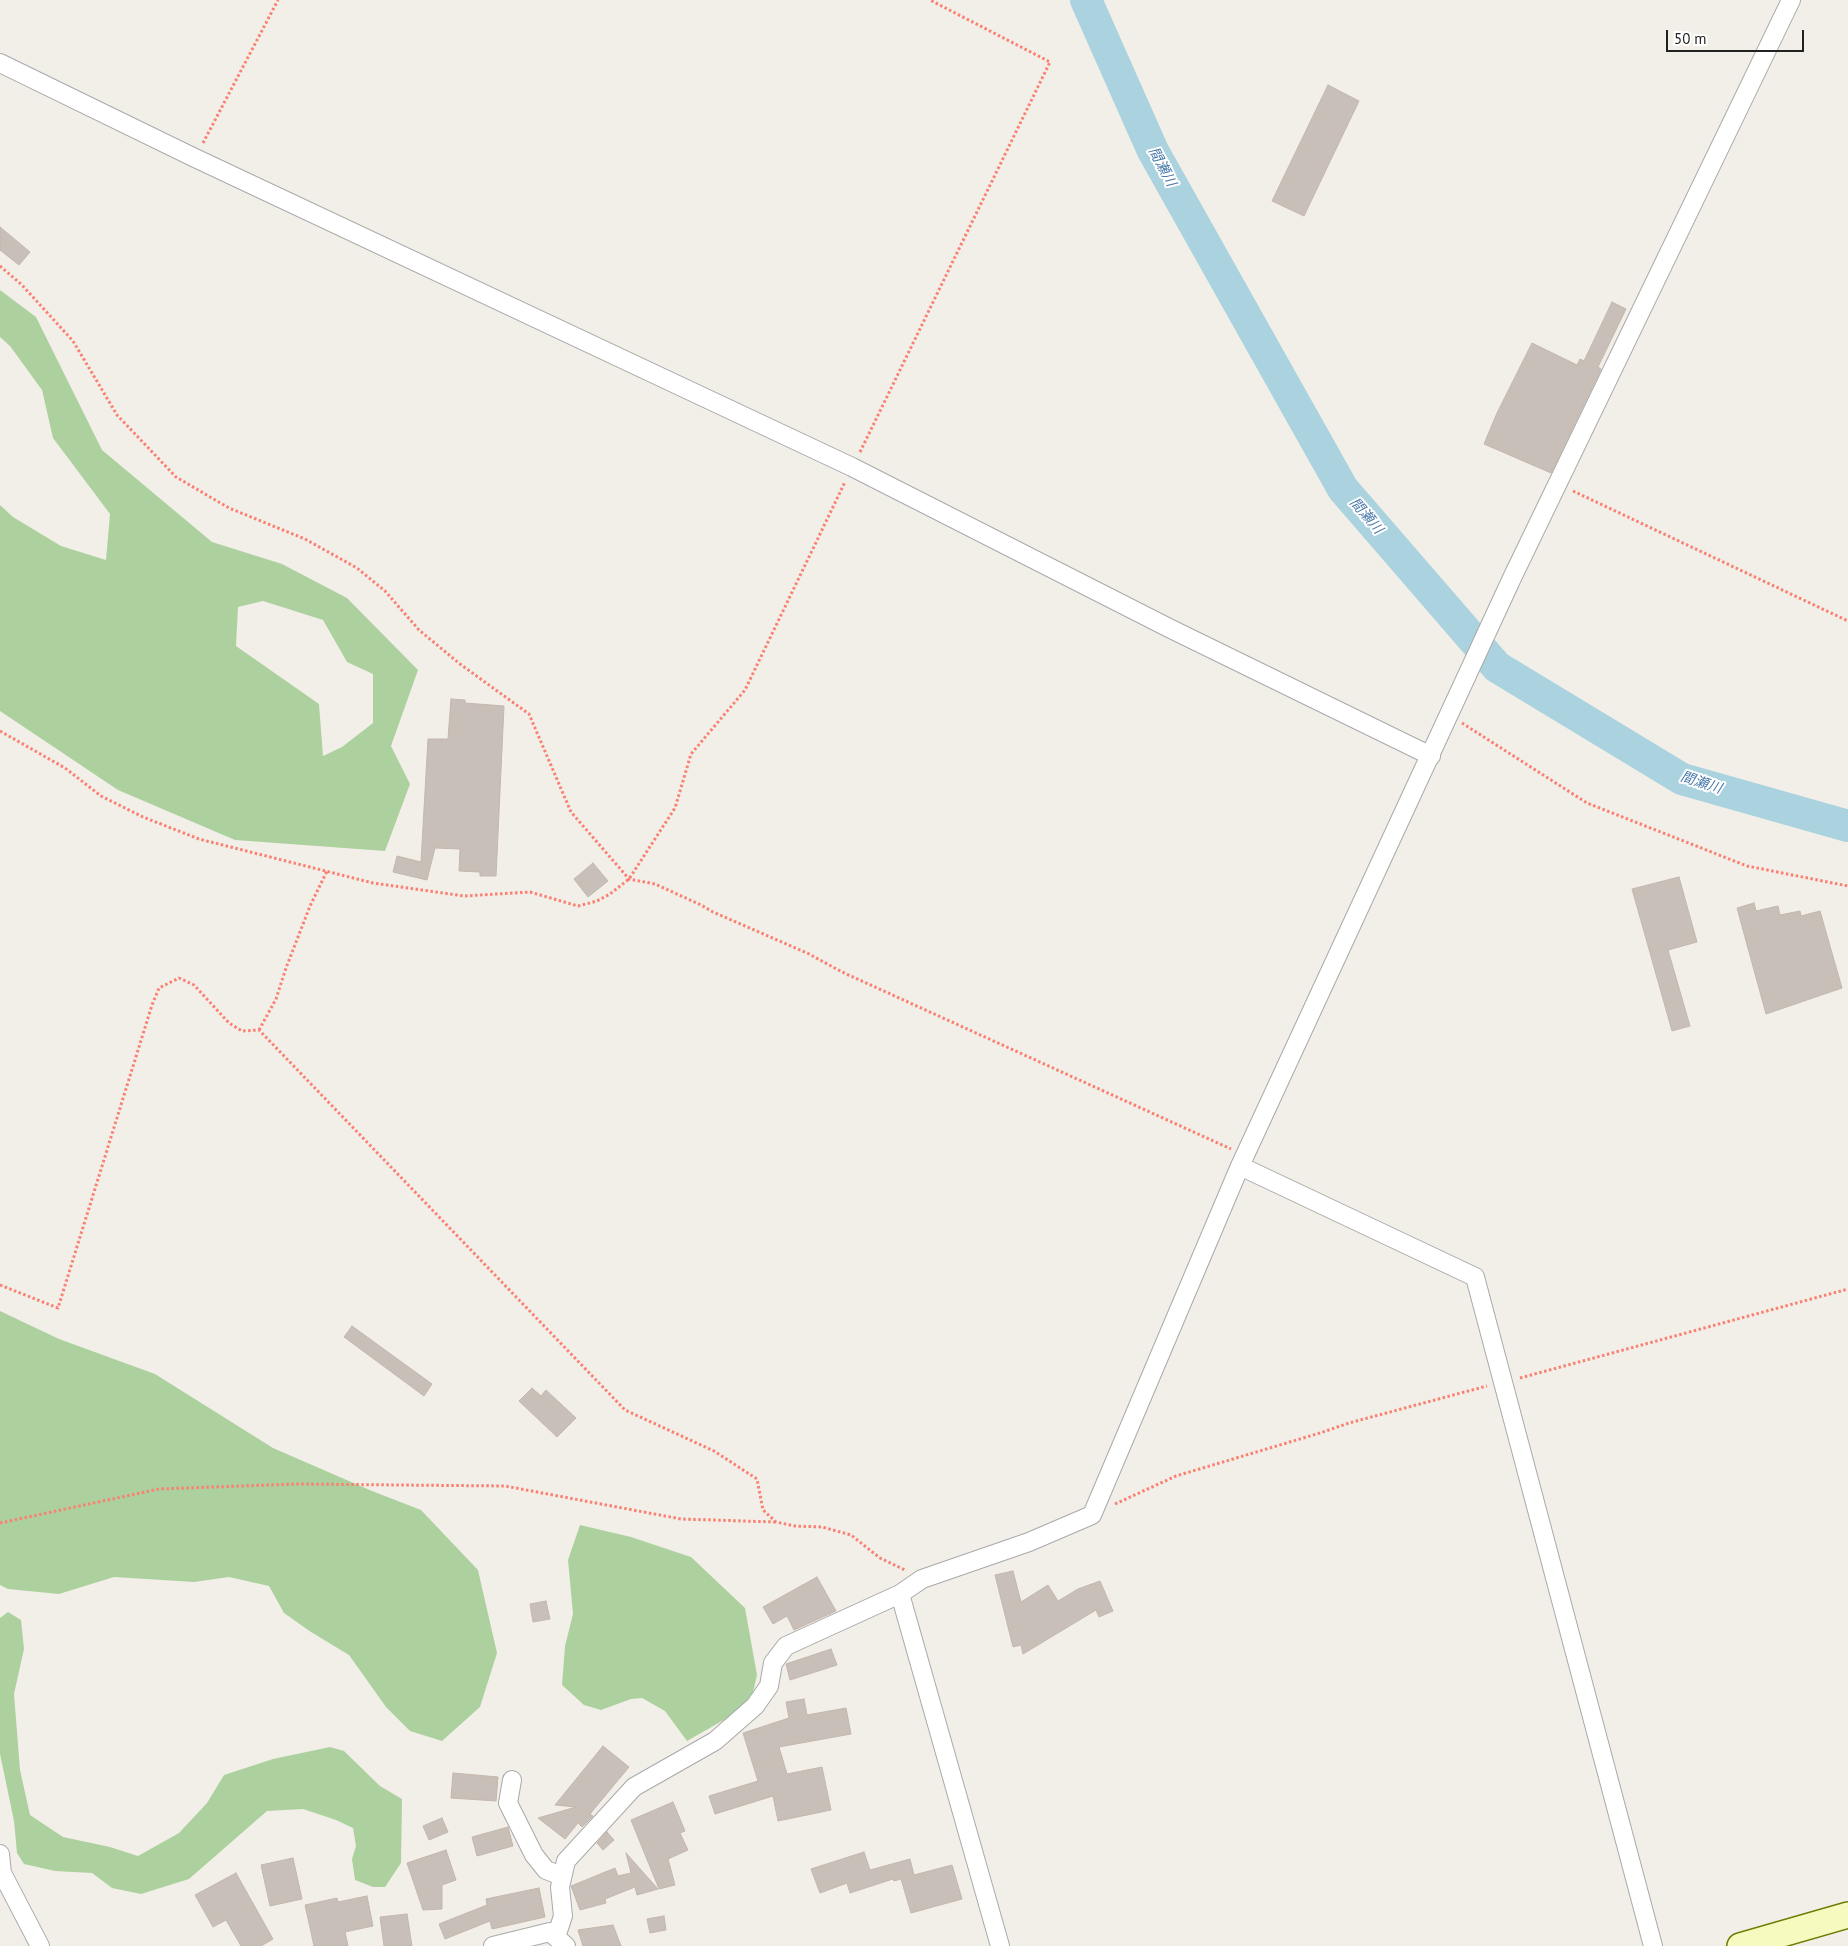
<!DOCTYPE html>
<html>
<head>
<meta charset="utf-8">
<style>
	body { margin:0 }
	#map { position:relative; width:1848px; height:1946px; overflow:hidden; background:#f2efe9; font-family:"PT Sans",sans-serif }
	canvas { display:block }
	.scale { position:absolute; left:1666px; top:30px; width:138px; height:22px; box-sizing:border-box; border:2px solid #222; border-top:0; padding-left:6px; font-size:15px; line-height:18px; white-space:nowrap; color:#222; -webkit-text-stroke:4px #fff; paint-order:stroke }
</style>
</head>
<body>
<div id="map">
<canvas width="1848" height="1946"></canvas>
<div class="scale">50 m</div>
</div>
<script>
const ctx = document.querySelector('canvas').getContext('2d');
ctx.lineJoin = 'round';
function fillPath(path, color) { ctx.fillStyle = color; ctx.fill(path, 'evenodd'); }
const toPath = rows => new Path2D(rows.map(r => 'M' + r).join(''));
function trace(path, color, width, dash) { ctx.strokeStyle = color; ctx.lineWidth = width; ctx.lineCap = dash ? 'butt' : 'round'; ctx.setLineDash(dash || []); ctx.stroke(path); }
function label(font, color, halo, rows, align = 'center') {
  ctx.font = font + ' "PT Sans","Noto Sans JP",sans-serif'; ctx.lineWidth = 4; ctx.setLineDash([]); ctx.textBaseline = 'middle'; ctx.strokeStyle = halo; ctx.fillStyle = color; for (const [text, x, y, turn = 0] of rows) {
    ctx.save(); ctx.translate(x, y); ctx.rotate((+turn || 0) * Math.PI / 180); ctx.textAlign = isNaN(turn) ? turn : align; if (halo) ctx.strokeText(text, 0, 0); ctx.fillText(text, 0, 0); ctx.restore();
  }
}
fillPath(toPath([
	[0,290,36,317,102,450,212,542,282,564,347,598,418,670,391,746,410,784,385,851,235,840,118,790,0,711,0,505,13,517,61,546,106,560,110,514,53,438,42,390,10,346,0,337],
	[263,601,323,620,347,662,373,674,373,723,342,747,323,756,319,704,236,646,238,607],
	[0,1311,59,1339,155,1374,273,1448,372,1491,421,1510,478,1570,497,1653,480,1707,442,1741,410,1731,386,1707,349,1655,311,1632,284,1613,269,1586,229,1577,194,1582,114,1577,59,1594,8,1589,0,1585],
	[580,1525,631,1537,691,1557,745,1608,757,1675,750,1705,687,1741,665,1711,642,1698,631,1699,601,1710,584,1705,562,1685,565,1646,573,1614,568,1560],
	[8,1612,21,1620,24,1649,14,1694,20,1770,30,1815,63,1837,110,1847,138,1856,179,1833,207,1803,224,1775,273,1759,330,1747,344,1751,380,1786,402,1799,401,1863,385,1887,373,1887,355,1880,352,1859,356,1846,353,1828,336,1820,303,1809,267,1811,189,1879,141,1894,112,1888,92,1873,55,1871,24,1864,17,1853,14,1821,0,1754,0,1618]
]), '#add19e');
trace(toPath([
	[1086,0,1153,151,1343,489,1497,667,1682,779,1848,826]
]), '#aad3df', 32);
const building = toPath([
	[1328,85,1359,101,1304,216,1272,201,1328,85],
	[0,227,30,252,19,265,0,250,0,227],
	[1612,302,1626,309,1598,367,1601,369,1551,473,1484,444,1497,413,1532,343,1577,365,1580,359,1584,361,1612,302],
	[451,699,465,700,465,703,504,706,496,876,480,876,480,872,459,871,460,849,435,848,427,880,393,872,397,856,421,862,428,739,448,739,451,699],
	[593,863,608,881,588,897,574,879,593,863],
	[1679,877,1697,942,1668,950,1690,1026,1672,1031,1632,889,1679,877],
	[1754,903,1756,911,1778,906,1780,915,1800,911,1801,916,1820,911,1842,988,1766,1014,1737,908,1754,903],
	[352,1326,432,1384,424,1396,344,1337,352,1326],
	[532,1388,541,1396,546,1390,576,1418,557,1437,519,1401,532,1388],
	[1013,1571,1021,1602,1048,1585,1058,1601,1078,1589,1100,1581,1113,1611,1099,1617,1096,1610,1023,1654,1021,1645,1013,1647,995,1575,1013,1571],
	[817,1577,836,1611,794,1630,787,1616,773,1624,763,1607,817,1577],
	[546,1601,550,1619,533,1622,530,1604,546,1601],
	[831,1649,837,1665,790,1680,786,1664,831,1649],
	[804,1699,807,1715,846,1708,851,1734,779,1747,787,1774,822,1767,831,1810,778,1821,773,1796,715,1814,709,1796,758,1781,743,1733,789,1718,786,1702,804,1699],
	[603,1746,629,1767,590,1814,593,1816,582,1827,578,1823,565,1839,538,1818,576,1807,555,1805,603,1746],
	[453,1773,498,1777,496,1801,451,1798,453,1773],
	[673,1802,685,1831,680,1833,688,1850,668,1859,675,1885,659,1889,631,1820,673,1802],
	[442,1818,448,1832,429,1840,423,1826,442,1818],
	[508,1827,513,1846,477,1856,472,1837,508,1827],
	[607,1832,614,1840,603,1850,597,1843,607,1832],
	[446,1850,456,1880,442,1885,442,1909,423,1910,407,1863,446,1850],
	[864,1852,870,1870,910,1859,914,1875,952,1865,962,1899,911,1913,901,1879,894,1881,893,1879,850,1893,847,1883,820,1893,811,1869,864,1852],
	[626,1853,658,1889,637,1895,635,1887,605,1899,606,1903,580,1910,571,1886,615,1868,618,1876,631,1873,626,1853],
	[293,1858,302,1899,270,1906,261,1865,293,1858],
	[236,1873,273,1939,261,1946,241,1946,226,1920,213,1927,195,1895,236,1873],
	[539,1888,545,1917,492,1929,490,1921,445,1939,439,1924,487,1905,486,1899,539,1888],
	[367,1896,373,1926,345,1932,348,1946,314,1946,305,1905,337,1898,338,1902,367,1896],
	[407,1914,412,1946,384,1946,380,1917,407,1914],
	[664,1916,666,1930,650,1933,647,1919,664,1916],
	[613,1925,621,1946,583,1946,578,1930,613,1925]
]);
fillPath(building, '#c7bfb8');
trace(building, '#c4b6ab', 1);
const street = toPath([
	[0,63,195,158,852,467,1171,629,1431,756],
	[1240,1166,1475,1277,1653,1946],
	[900,1594,1000,1946],
	[512,1780,508,1803,534,1855,546,1870,562,1876],
	[0,1854,2,1873,40,1946],
	[556,1937,563,1916,560,1887,566,1861,634,1787,715,1741,755,1706,769,1686,773,1663,786,1646,900,1594,922,1579,1029,1542,1092,1515,1240,1166,1512,578,1791,0],
	[493,1946,550,1932,566,1946]
]);
const secondary = toPath([
	[1740,1946,1848,1915]
]);
trace(street, '#a9a9a9', 20);
trace(secondary, '#707d05', 28);
trace(toPath([
	[203,143,278,0],
	[0,266,22,285,73,341,117,415,176,477,229,508,305,539,357,568,385,591,419,630,460,664,529,714,571,812,629,879,655,884,701,905,713,912,809,954,842,972,1231,1149],
	[860,452,1050,62,930,0],
	[1573,491,1848,621],
	[1462,723,1587,803,1747,866,1848,886],
	[0,731,65,768,101,796,143,817,199,839,373,883,464,896,530,892,578,906,597,901,610,894,629,879,675,808,691,754,745,690,845,482],
	[259,1030,276,999,286,968,310,906,327,871],
	[0,1285,58,1308,152,1005,159,988,179,978,194,985,229,1023,242,1031,259,1030,625,1410,714,1451,757,1479,763,1510,776,1522,795,1526,822,1527,851,1535,880,1558,905,1570],
	[1520,1378,1848,1289],
	[1115,1504,1176,1476,1320,1433,1349,1423,1487,1386],
	[0,1523,159,1489,296,1484,505,1486,681,1519,775,1522]
]), '#fa8072', 3, [2.5, 2.5]);
trace(street, '#fff', 18);
trace(secondary, '#f7fabf', 25);
label('italic 14px', '#4a7aab', '#fff', [
	["間瀬川",1162,167,62],
	["間瀬川",1366,516,49],
	["間瀬川",1701,783,18]
]);
</script>
</body>
</html>
